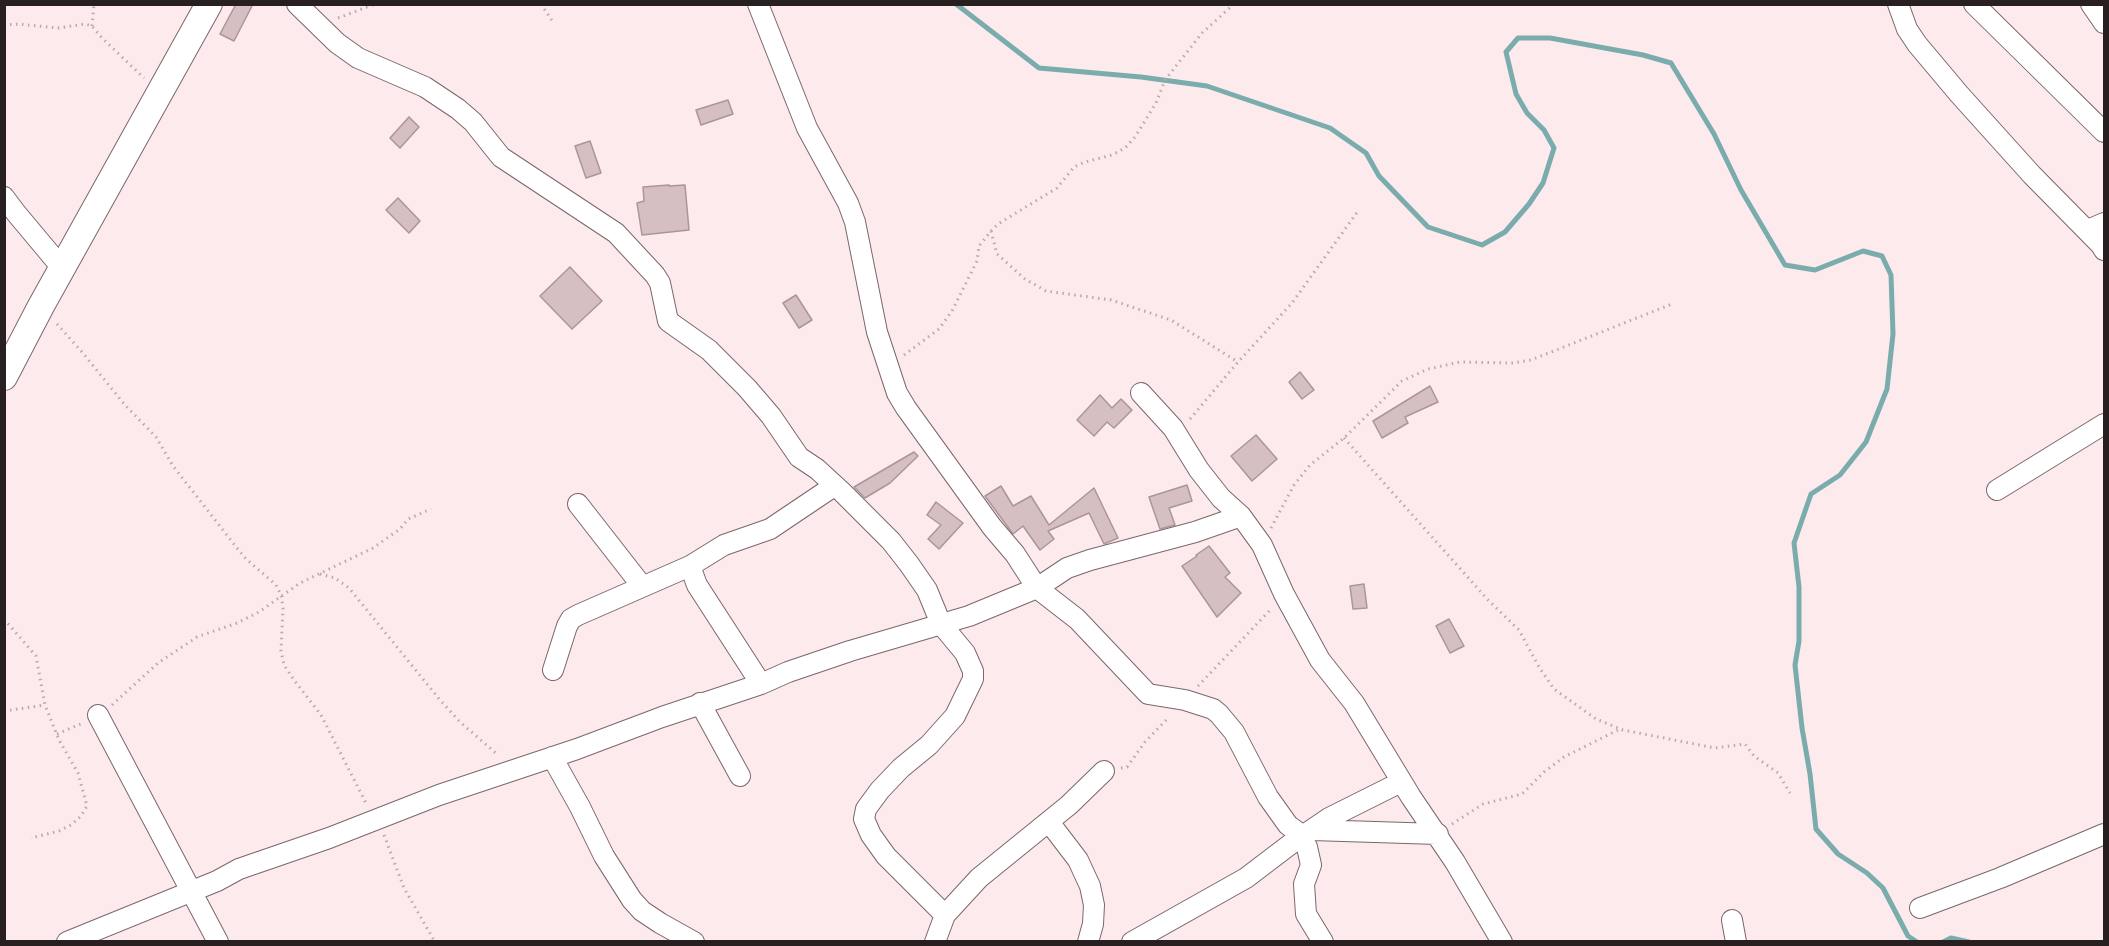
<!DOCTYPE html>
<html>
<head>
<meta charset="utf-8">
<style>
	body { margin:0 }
	#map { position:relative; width:2109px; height:946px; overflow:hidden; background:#fdeaed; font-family:"Golos Text",sans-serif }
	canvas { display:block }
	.frame { position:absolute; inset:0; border:6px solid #271f20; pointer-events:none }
</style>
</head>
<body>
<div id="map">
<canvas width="2109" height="946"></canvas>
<div class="frame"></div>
</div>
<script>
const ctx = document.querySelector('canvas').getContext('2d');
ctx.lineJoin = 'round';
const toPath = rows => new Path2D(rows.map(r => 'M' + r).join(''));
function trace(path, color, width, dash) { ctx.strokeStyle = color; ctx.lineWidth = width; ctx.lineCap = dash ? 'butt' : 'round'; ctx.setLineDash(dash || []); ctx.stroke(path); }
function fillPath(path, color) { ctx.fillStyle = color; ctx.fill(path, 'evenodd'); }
trace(toPath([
	[956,4,1039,68,1141,77,1207,86,1330,128,1366,153,1379,176,1428,227,1482,245,1505,232,1529,204,1543,183,1554,148,1544,130,1527,113,1516,94,1506,52,1518,38,1550,38,1643,55,1671,63,1714,134,1741,190,1785,265,1815,270,1863,251,1882,256,1891,275,1893,334,1887,389,1866,442,1840,475,1811,494,1794,543,1799,587,1799,641,1795,665,1802,728,1810,774,1816,829,1838,854,1867,873,1883,888,1908,936,1917,942],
	[1943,942,1951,938,1969,942]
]), '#7bacad', 5);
const building = toPath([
	[236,4,253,4,234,41,220,34,236,4],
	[728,100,733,114,701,125,696,110,728,100],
	[409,117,419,127,400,148,390,138,409,117],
	[590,141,601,173,586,178,575,146,590,141],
	[669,185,669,186,685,185,689,230,642,235,637,203,644,201,643,187,669,185],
	[398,198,420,221,409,233,386,210,398,198],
	[570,267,602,301,572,329,540,296,570,267],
	[796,295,812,320,799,328,783,303,796,295],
	[1300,372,1314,390,1302,399,1289,382,1300,372],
	[1430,386,1438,402,1405,417,1408,423,1382,438,1373,421,1430,386],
	[1100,395,1112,408,1121,399,1132,410,1114,428,1107,422,1094,436,1077,420,1100,395],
	[1256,435,1277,459,1252,481,1231,456,1256,435],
	[914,452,918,456,890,483,865,498,854,487,914,452],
	[1187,485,1192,501,1169,508,1175,525,1160,529,1149,497,1187,485],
	[1001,486,1013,506,1031,496,1049,525,1094,488,1118,538,1104,544,1089,513,1048,531,1054,539,1040,550,1023,526,1013,534,985,496,1001,486],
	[936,502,963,523,939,549,928,539,941,525,927,515,936,502],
	[1209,546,1230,573,1225,577,1241,593,1217,617,1182,566,1197,556,1196,555,1209,546],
	[1364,584,1367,608,1353,609,1350,586,1364,584],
	[1449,619,1464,646,1450,653,1436,626,1449,619]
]);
fillPath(building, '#d6bfc3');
trace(building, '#ab9599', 1.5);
const minor = toPath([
	[297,4,337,43,358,58,425,87,458,109,473,122,501,157,616,233,655,275,660,283,668,321,709,350,747,388,771,416,799,457,817,469,841,491,891,541,909,564,927,590,941,624,965,653,973,671,973,679,955,716,929,745,901,768,880,790,866,809,864,819,871,835,886,856,945,915],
	[758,4,807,128,848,203,855,222,877,332,897,393,906,408,992,527,1015,554,1037,588,1077,619,1148,694,1185,700,1213,709,1219,714,1234,732,1268,797,1288,825,1303,836],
	[1898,4,1907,29,1917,44,1959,94,2032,175,2101,245,2104,250],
	[1974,4,2104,132],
	[2091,4,2104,23],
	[4,197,16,213,62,268],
	[2088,230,2104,223],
	[1141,393,1173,428,1199,470,1221,498,1241,516,1262,545,1284,594,1320,660,1354,703,1411,797,1455,862,1502,942],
	[1997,490,2104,424],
	[578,504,642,586],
	[690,566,697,585,761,684],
	[553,670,567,626,571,619,578,615,690,566,724,545,770,529,834,486],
	[700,703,740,776],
	[98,715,218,942],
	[552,757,580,807,604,856,632,900,642,911,660,923,694,942],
	[1049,822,1078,860,1090,886,1094,905,1093,924,1088,942],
	[1312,830,1438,834],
	[1299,838,1307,847,1311,865,1304,884,1306,914,1323,942],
	[1920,908,2000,878,2104,834],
	[1732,920,1736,942],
	[67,942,217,881,239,869,329,838,439,795,577,749,662,717,761,684,788,672,850,651,969,616,1037,588,1067,568,1090,560,1195,532,1241,516],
	[935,942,945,915,979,878,1069,805,1104,771],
	[1132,942,1246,878,1292,843,1329,818,1401,782]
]);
const tertiary = toPath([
	[4,377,41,306,209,4]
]);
trace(minor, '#7b676b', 22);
trace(tertiary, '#7b676b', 28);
trace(toPath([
	[541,4,553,22],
	[338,18,375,4],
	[4,25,18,24,58,28,85,24,92,26,102,38,144,78],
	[92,26,94,4],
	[991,231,997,254,1025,279,1046,291,1111,300,1171,320,1238,362],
	[57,324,82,352,125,405,156,437,173,466,244,557,276,585,281,595,283,608,281,651,284,665,294,680,321,715,366,803],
	[904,355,939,329,952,311,977,261,979,246,991,231,998,224,1057,188,1074,167,1085,162,1112,155,1125,148,1135,137,1156,103,1165,80,1202,33,1234,4],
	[1190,419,1238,362,1292,303,1358,211],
	[1344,438,1488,600,1519,630,1539,667,1554,689,1596,719,1623,730,1715,748,1745,744,1754,756,1778,773,1790,793],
	[1271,528,1294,485,1310,465,1344,438,1402,381,1428,369,1460,362,1512,363,1531,360,1672,304],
	[320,574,335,578,349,588,440,700,460,722,498,755],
	[4,619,36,656,45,705,59,740,78,773,87,806,81,816,71,825,59,831,31,838],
	[1198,686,1272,608],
	[112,705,158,663,197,637,237,623,259,612,300,583,373,548,400,529,408,519,431,509],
	[4,711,45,705],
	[57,734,83,723],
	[1121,768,1127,767,1145,742,1169,717],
	[1452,824,1483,804,1522,794,1544,772,1564,757,1620,729],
	[384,835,404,888,435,942]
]), '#b9a9ac', 3, [1.5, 4.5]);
trace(minor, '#fff', 20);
trace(tertiary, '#fff', 26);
</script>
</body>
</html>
